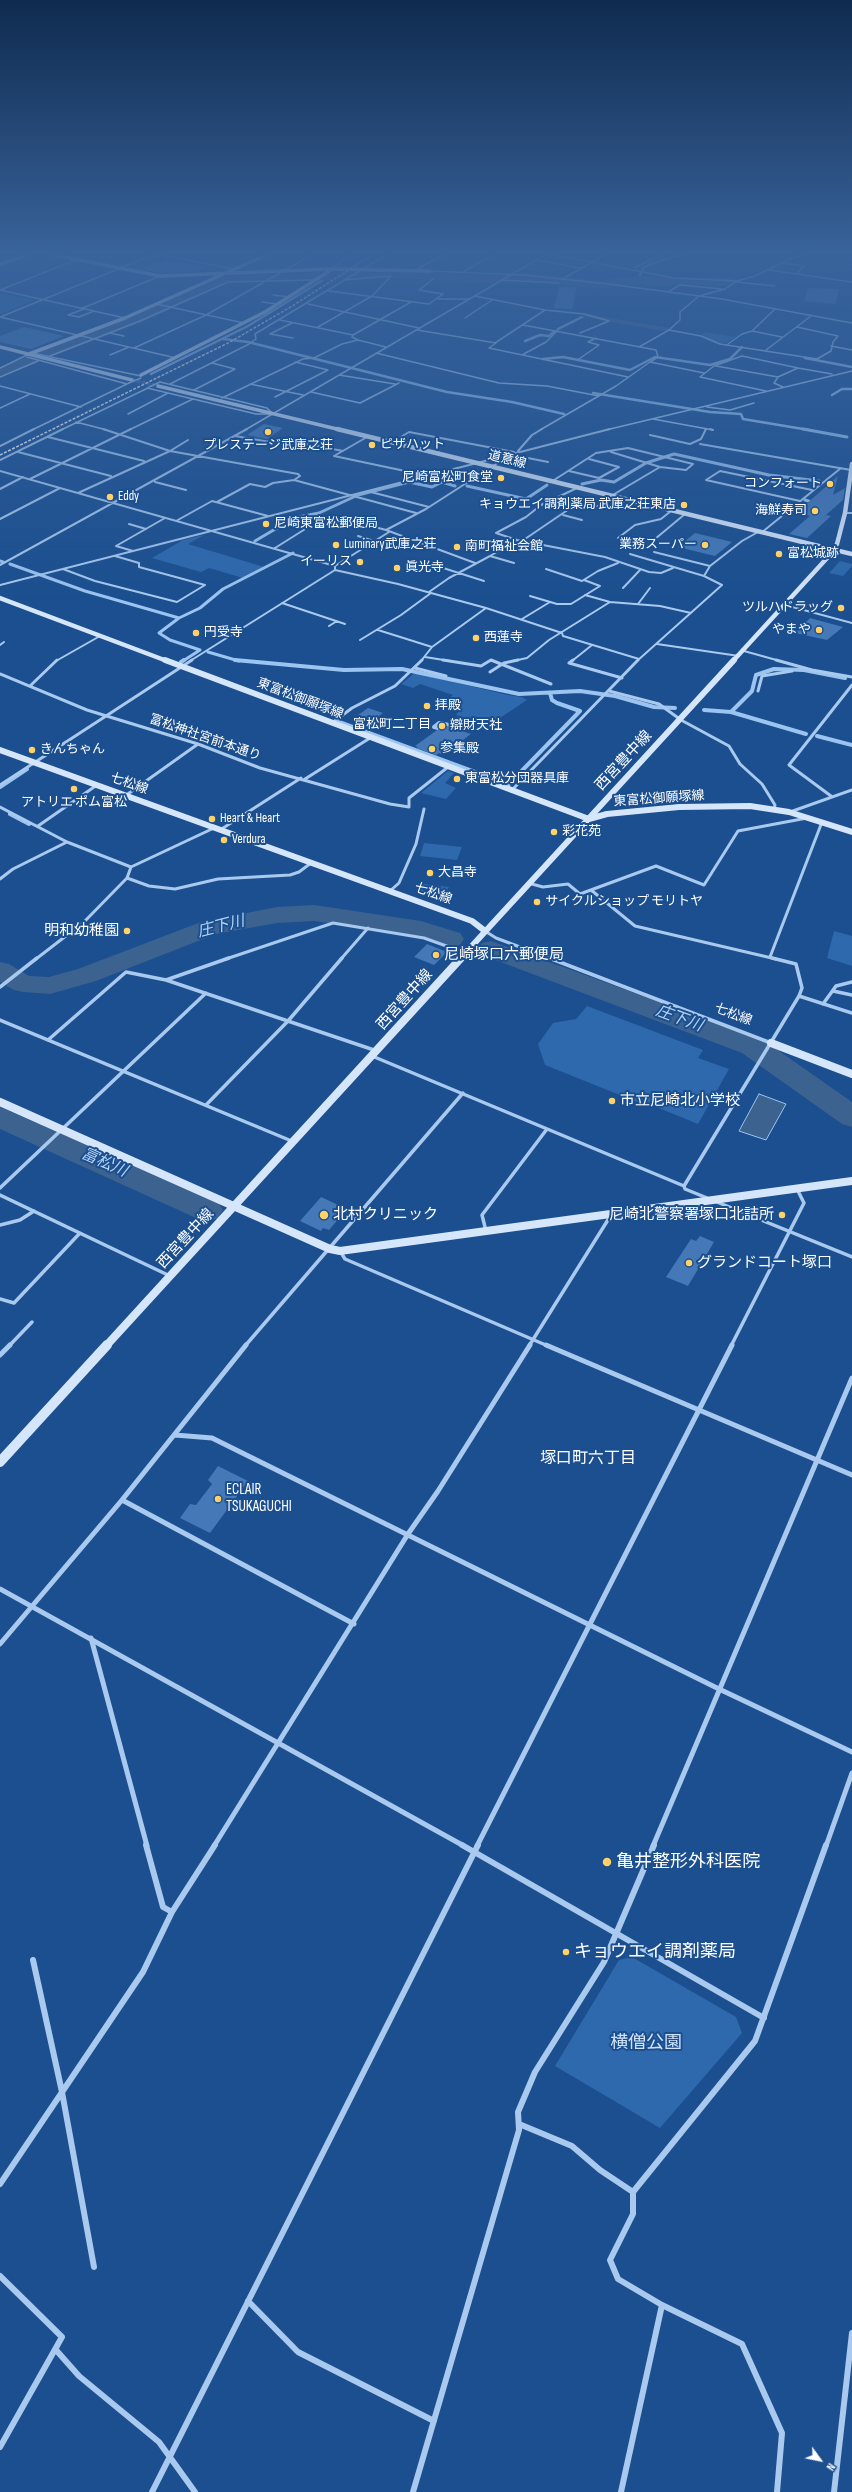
<!DOCTYPE html>
<html>
<head>
<meta charset="utf-8">
<style>
	body { margin:0 }
	#map { position:relative; width:852px; height:2492px; overflow:hidden; background:#1b4f8f; font-family:"Sofia Sans Condensed",sans-serif }
	canvas { display:block }
	.north { position:absolute; left:800px; top:2440px; width:40px; height:40px; -webkit-text-stroke:3px #1b4f8f; paint-order:stroke; rotate:123deg; font-size:11px; font-weight:700; line-height:16px; text-align:center; color:#fff }
	.north::after { content:''; display:block; margin:auto; width:14px; height:18px; background:#fff; clip-path:polygon(50% 0,100% 100%,50% 72%,0 100%) }
</style>
</head>
<body>
<div id="map">
<canvas width="852" height="2492"></canvas>
<div class="north">N</div>
</div>
<script>
const ctx = document.querySelector('canvas').getContext('2d');
ctx.lineJoin = 'round';
function fillPath(path, color) { ctx.fillStyle = color; ctx.fill(path, 'evenodd'); }
const toPath = rows => new Path2D(rows.map(r => 'M' + r).join(''));
function trace(path, color, width, dash) { ctx.strokeStyle = color; ctx.lineWidth = width; ctx.lineCap = dash ? 'butt' : 'round'; ctx.setLineDash(dash || []); ctx.stroke(path); }
function label(font, color, halo, rows, align = 'center') {
  ctx.font = font + ' "Sofia Sans Condensed","Noto Sans JP",sans-serif'; ctx.lineWidth = 4; ctx.setLineDash([]); ctx.textBaseline = 'middle'; ctx.strokeStyle = halo; ctx.fillStyle = color; for (const [text, x, y, turn = 0] of rows) {
    ctx.save(); ctx.translate(x, y); ctx.rotate((+turn || 0) * Math.PI / 180); ctx.textAlign = isNaN(turn) ? turn : align; if (halo) ctx.strokeText(text, 0, 0); ctx.fillText(text, 0, 0); ctx.restore();
  }
}
fillPath(toPath([
	[0,293,35,300,0,314],
	[705,332,735,337,726,343,721,343,700,336],
	[204,535,188,544,264,567,243,578,209,568,201,572,152,558,183,540],
	[840,561,852,564,852,566,843,576,829,573],
	[415,673,508,695,522,697,527,700,488,726,485,726,456,715,459,711,442,705,453,695,420,684,413,688,401,684],
	[448,771,454,773,445,783,456,788,446,799,421,793],
	[424,843,462,847,457,860,420,856],
	[424,884,449,887,440,900,420,893],
	[834,931,852,936,852,966,827,958],
	[587,1006,703,1050,698,1058,729,1069,698,1124,649,1104,647,1106,545,1065,538,1044,553,1023,576,1019],
	[632,1957,736,2017,742,2033,660,2128,555,2066,619,1960]
]), '#2e69ad');
const water = toPath([
	[759,1094,786,1104,766,1140,739,1131,759,1094]
]);
fillPath(water, '#3c6290');
trace(water, '#9cc4f0', 1);
trace(toPath([
	[628,282,639,277,643,268,650,264,689,252],
	[558,329,584,316],
	[223,339,248,342,447,392,512,402,564,414],
	[525,341,540,335,549,336,555,331],
	[805,358,852,367],
	[543,359,563,357,630,370,655,357,710,365,730,359,742,347],
	[151,374,248,326,326,278],
	[593,393,710,412,741,414,743,419,809,430],
	[832,395,842,389,852,389]
]), '#9cc4f0', 2.5);
trace(toPath([
	[803,429,847,437],
	[582,484,601,480,614,482,646,463,674,454,769,475,819,481],
	[467,486,526,499,547,485],
	[805,500,815,503],
	[255,541,294,518,319,513,358,495,409,482,432,487,442,482,455,486],
	[0,561,3,562],
	[10,564,85,591,179,618],
	[208,652,239,661],
	[183,661,200,650,170,640,159,633,179,618,200,608,223,589,293,553]
]), '#9cc4f0', 3);
trace(toPath([
	[235,660,344,670,402,669,519,694,580,691,615,696,654,707,675,708],
	[181,662,184,660],
	[704,710,731,712,752,691,756,675,774,669,804,670,845,678],
	[731,712,806,734],
	[339,722,491,778],
	[438,728,434,727,439,723,449,725,444,730],
	[817,736,852,745],
	[509,784,580,711,557,703,552,700,550,693],
	[0,787,27,769],
	[10,814,29,824]
]), '#9cc4f0', 4);
fillPath(toPath([
	[582,313,668,328,672,330,668,332,585,317,582,317,582,313]
]), '#3c6290');
fillPath(toPath([
	[397,270,488,275,528,273,599,281,636,276,731,278,737,282,731,286,636,284,599,289,528,281,488,283,397,278,228,283,140,323,0,376,0,367,130,317,224,276,397,270],
	[314,905,421,921,460,933,464,939,460,945,451,947,417,936,344,925,314,921,277,923,216,934,96,981,50,994,23,992,14,990,0,982,0,962,9,964,29,976,49,977,78,969,201,922,277,907,314,905],
	[491,941,762,1039,852,1102,852,1127,842,1124,742,1053,482,955,478,949,482,943,491,941],
	[0,1107,218,1202,223,1210,218,1218,207,1222,196,1218,0,1129,0,1107]
]), '#3c6290');
fillPath(toPath([
	[166,259,207,267,197,271,160,273,140,269],
	[559,287,577,287,572,309,554,308],
	[808,288,839,289,836,304,804,301],
	[24,327,64,336,31,349,0,342,0,336],
	[264,424,283,428,267,439,247,435],
	[838,476,833,495,845,488,843,500,826,515,831,516,807,538,789,534,810,516,797,512],
	[695,533,732,542,715,556,678,547],
	[810,618,843,627,827,640,795,633],
	[368,708,383,713,369,723,354,718],
	[444,725,471,734,443,755,439,753,436,755,416,748,418,747,415,746],
	[427,944,447,952,434,965,414,957],
	[321,1197,347,1209,329,1230,323,1228,321,1231,300,1221],
	[700,1236,714,1242,688,1286,666,1277,691,1239,696,1241],
	[218,1466,248,1481,210,1533,180,1518,190,1504,196,1505,212,1484,208,1480]
]), '#4478b7');
trace(toPath([
	[132,380,158,386]
]), '#3d69a0', 3.5, [3.5, 1.5]);
trace(toPath([
	[143,252,234,269],
	[255,252,268,254],
	[538,252,674,278,737,281],
	[536,260,580,268],
	[783,263,804,266],
	[634,268,668,252],
	[331,269,354,252],
	[769,270,852,282],
	[414,271,448,252],
	[430,271,524,275,608,284,722,299,852,323],
	[461,273,498,252],
	[796,274,804,266],
	[564,278,610,252],
	[502,280,559,283],
	[736,282,775,286],
	[0,290,125,318],
	[0,290,78,259],
	[329,291,429,304,443,294,419,290,433,279],
	[668,292,680,285,722,289],
	[273,295,289,297],
	[475,296,545,310,495,343],
	[438,299,469,299],
	[262,302,277,304],
	[156,304,244,323],
	[308,304,419,328],
	[83,308,160,276],
	[84,309,68,315,79,317,94,311],
	[545,310,584,314,609,321],
	[0,317,176,358],
	[0,317,160,252],
	[465,318,492,300],
	[280,320,353,335,411,302],
	[292,323,270,334,293,338],
	[523,325,656,350,658,357,650,362],
	[318,327,372,296,391,276,344,280],
	[417,330,496,343,489,348,628,377],
	[669,330,701,336,720,344,817,359,831,351,833,342,838,336,797,327],
	[752,331,782,337],
	[110,333,124,336],
	[580,333,609,321],
	[353,335,352,337,358,340,386,347],
	[728,344,742,334,752,331,775,309],
	[831,346,852,350],
	[639,347,669,330,680,320,680,312,699,296,725,289,737,281,755,276,790,259,811,252],
	[134,348,206,315,317,252],
	[766,350,811,316],
	[376,353,499,383,547,386,599,396],
	[110,355,129,347],
	[522,355,546,342,558,330],
	[50,356,140,321,228,282,315,280],
	[27,357,127,384],
	[579,359,599,345,588,342,596,338],
	[716,366,778,377],
	[0,368,29,354,37,354,141,376],
	[798,368,832,374],
	[339,375,395,384],
	[0,377,38,361],
	[170,384,249,344,256,339,255,334,391,252],
	[250,384,303,395],
	[0,386,81,407],
	[147,388,256,414,273,414,267,408,160,382],
	[194,390,235,369,212,363],
	[766,391,700,377,714,366,742,356,798,368,778,377,774,383,783,387],
	[311,392,360,403,399,383],
	[275,397,328,370,295,362],
	[222,398,303,359,314,358,342,344,358,340],
	[707,407,730,410,754,403],
	[0,408,30,394],
	[128,414,168,393],
	[653,419,713,430],
	[76,422,107,430],
	[32,430,129,383],
	[61,430,148,388],
	[129,430,193,399],
	[245,430,550,252],
	[540,430,616,386,650,362,704,373],
	[606,430,852,371],
	[705,430,706,429]
]), '#a9c9ee', 1.5);
trace(toPath([
	[103,429,170,451,298,474,300,476,294,480,416,513],
	[710,429,713,430],
	[650,435,690,444,701,439,706,429],
	[235,436,276,443,281,439,343,451],
	[48,437,144,461],
	[391,443,409,432,514,452],
	[700,444,851,470],
	[0,446,34,429],
	[518,451,532,435,542,429],
	[18,452,111,476],
	[513,455,548,462],
	[334,456,424,475],
	[334,456,367,437],
	[0,460,63,429],
	[0,471,335,566],
	[569,471,599,478,619,467,589,459],
	[30,479,131,429],
	[155,482,186,490],
	[551,482,596,453,628,448,693,464,686,470,660,467,611,452],
	[0,489,23,477],
	[367,491,429,507],
	[78,493,170,451,188,440],
	[611,496,660,467],
	[800,501,706,480,720,471,812,490],
	[217,502,250,484,265,487,273,483,294,480],
	[845,513,852,513],
	[563,515,582,520],
	[0,519,60,488],
	[345,519,386,530,475,563],
	[176,521,212,501,268,516],
	[129,524,146,529],
	[386,530,426,509,513,453],
	[761,533,841,468],
	[358,536,374,541],
	[618,538,635,525,661,519,671,511],
	[655,539,685,514],
	[517,540,605,557,649,572,661,573,673,568],
	[522,541,575,505,616,507,626,500],
	[275,548,310,526],
	[133,551,116,546,165,518],
	[654,552,710,566],
	[630,554,704,576],
	[115,556,139,563,139,567,205,585],
	[514,563,490,556,517,540,496,533,526,517,541,505,577,488],
	[0,565,247,429],
	[437,566,484,581],
	[63,569,95,581,177,602,205,585],
	[546,569,582,581,598,571,618,563],
	[335,570,398,584,486,608,562,633,563,636,639,659],
	[0,585,610,429],
	[623,588,640,570],
	[429,592,449,578,490,556],
	[585,595,610,602,660,606,691,613],
	[530,596,557,604,571,604,600,586,584,580],
	[282,603,345,624],
	[638,604,650,588],
	[785,605,852,623],
	[522,619,550,602],
	[329,626,337,621],
	[378,630,432,647],
	[360,640,401,615,431,593],
	[657,644,739,656],
	[0,645,4,642],
	[744,651,780,661],
	[425,657,450,661],
	[56,661,100,636],
	[190,661,335,570,335,566,389,532],
	[421,661,432,647,486,608],
	[489,661,493,661],
	[513,661,527,658,549,640,610,602],
	[572,661,592,645],
	[637,661,722,585,704,576,710,566,742,541,758,532]
]), '#a9c9ee', 2);
trace(toPath([
	[443,660,481,666,491,660,551,684],
	[573,660,569,663,622,678],
	[776,660,812,670,852,677],
	[415,668,446,676],
	[490,672,504,663,518,660],
	[0,674,87,710,198,744,260,768,390,804,409,807,409,798,448,767],
	[30,686,57,660],
	[609,691,659,704,681,720,729,746,740,764,762,784,775,805,774,809],
	[758,691,762,676,792,671],
	[332,723,352,708,395,686,422,660],
	[305,779,370,738],
	[0,785,192,660],
	[511,791,638,660],
	[125,796,198,744],
	[831,796,789,765,852,685],
	[0,807,67,842,131,867],
	[790,812,852,790],
	[38,826,97,785],
	[220,830,301,778],
	[127,878,149,886,175,889,218,879,290,875,299,872,311,863],
	[0,879,13,869,67,842],
	[528,883,543,887,568,884,580,894,656,866,704,885,738,831,807,818],
	[591,890,635,926,776,959],
	[390,891,399,883,416,844,424,809],
	[485,931,496,938,552,959],
	[770,957,822,822],
	[36,959,84,922,127,878,131,867,214,828],
	[226,959,333,923,424,938,466,953],
	[341,959,368,928]
]), '#a9c9ee', 3);
trace(toPath([
	[549,958,771,1043],
	[772,958,796,964,802,988,799,996,684,1186,685,1189,852,1257],
	[166,980,377,1051],
	[0,987,37,958],
	[833,991,852,995],
	[799,996,852,1013],
	[823,1004,836,986,852,982],
	[0,1020,294,1142],
	[48,1040,126,972,166,980,229,958],
	[372,1056,684,1186],
	[206,1105,288,1021,342,958],
	[0,1188,206,993],
	[0,1195,170,1276],
	[0,1225,20,1220,34,1211],
	[486,1231,482,1215,547,1129],
	[340,1251,345,1259,548,1346],
	[0,1299,14,1303,80,1233],
	[9,1346,32,1322],
	[245,1346,463,1093],
	[529,1346,611,1215],
	[731,1346,804,1203,797,1189]
]), '#a9c9ee', 3.5);
trace(toPath([
	[546,1345,852,1475],
	[0,1355,10,1345],
	[175,1435,212,1438,719,1689,852,1752],
	[122,1500,354,1624],
	[0,1589,464,1846],
	[91,1638,147,1846],
	[0,1644,122,1500,246,1345],
	[214,1846,408,1534,438,1491,530,1345],
	[477,1846,732,1345],
	[653,1846,852,1378],
	[826,1846,852,1773]
]), '#a9c9ee', 5);
trace(toPath([
	[146,1845,163,1907,172,1912],
	[462,1845,764,2018],
	[33,1960,62,2092,94,2267],
	[519,2124,572,2146,600,2170,633,2192,755,2041,826,1845],
	[0,2184,143,1972,172,1912,215,1845],
	[633,2192,633,2214,610,2260,618,2279,662,2305,742,2344,782,2433,777,2492],
	[0,2276,62,2337,0,2447],
	[248,2301,298,2352,434,2421],
	[56,2350,79,2376,159,2442,195,2492],
	[152,2492,478,1845],
	[413,2492,519,2130,518,2112,535,2072,604,1962,654,1845],
	[621,2492,662,2305],
	[834,2492,852,2333]
]), '#a9c9ee', 6);
trace(toPath([
	[39,252,160,276,331,269,430,271],
	[0,264,36,252],
	[0,347,132,380],
	[29,354,125,318,273,252],
	[141,375,265,312,331,270],
	[158,386,341,430]
]), '#d6e6fa', 3.5);
trace(toPath([
	[337,429,852,554],
	[0,598,167,661],
	[733,661,828,557,837,544,845,513,852,464]
]), '#d6e6fa', 4.5);
trace(toPath([
	[165,660,589,819,607,814,679,807,750,806,789,812,852,832],
	[0,750,472,921,485,931],
	[460,959,734,660]
]), '#d6e6fa', 6);
trace(toPath([
	[771,1043,852,1074],
	[0,1102,330,1249,340,1251,852,1181],
	[106,1346,461,958]
]), '#d6e6fa', 8);
trace(toPath([
	[0,1462,107,1345]
]), '#d6e6fa', 10);
trace(toPath([
	[0,455,230,342,289,308,377,252]
]), '#fff', 1.5, [3, 1.5]);
trace(toPath([
	[129,383,141,378],
	[149,387,160,382]
]), '#a9c9ee', 1.5);
const sky = ctx.createLinearGradient(0, 0, 0, 601);
sky.addColorStop(0, '#0f2b4f');
sky.addColorStop(0.42, '#39639b');
sky.addColorStop(1, '#39639b00');
ctx.fillStyle = sky;
ctx.fillRect(0, 0, 852, 601);
for (const [x, y, r, color] of [
	[268,432,4,"#ffd166"],
	[372,445,4,"#ffd166"],
	[501,478,4,"#ffd166"],
	[830,484,4,"#ffd166"],
	[110,497,4,"#ffd166"],
	[684,505,4,"#ffd166"],
	[815,511,4,"#ffd166"],
	[266,524,4,"#ffd166"],
	[336,545,4,"#ffd166"],
	[705,545,4,"#ffd166"],
	[457,547,4,"#ffd166"],
	[779,554,4,"#ffd166"],
	[360,562,4,"#ffd166"],
	[397,568,4,"#ffd166"],
	[841,608,4,"#ffd166"],
	[819,630,4,"#ffd166"],
	[196,633,4,"#ffd166"],
	[476,638,4,"#ffd166"],
	[427,706,4,"#ffd166"],
	[442,726,4,"#ffd166"],
	[432,749,4,"#ffd166"],
	[32,750,4,"#ffd166"],
	[457,779,4,"#ffd166"],
	[74,789,4,"#ffd166"],
	[212,819,4,"#ffd166"],
	[554,832,4,"#ffd166"],
	[224,840,4,"#ffd166"],
	[430,873,4,"#ffd166"],
	[537,902,4,"#ffd166"],
	[127,931,4,"#ffd166"],
	[436,955,4,"#ffd166"],
	[612,1101,4,"#ffd166"],
	[324,1215,5,"#ffd166"],
	[782,1215,4,"#ffd166"],
	[689,1263,4,"#ffd166"],
	[218,1499,4,"#ffd166"],
	[607,1862,5,"#ffd166"],
	[566,1952,4,"#ffd166"]
]) { const dot = new Path2D(); dot.arc(x, y, r, 0, 2 * Math.PI); ctx.fillStyle = color; ctx.fill(dot); trace(dot, '#1b4f8f', 1.5); }
label('13px', '#fff', '#1b4f8f', [
	["ピザハット",380,445],
	["プレステージ武庫之荘",268,446,"center"],
	["尼崎富松町食堂",493,478,"right"],
	["コンフォート",822,484,"right"],
	["Eddy",118,497],
	["キョウエイ調剤薬局 武庫之荘東店",676,505,"right"],
	["海鮮寿司",807,511,"right"],
	["尼崎東富松郵便局",274,524],
	["Luminary武庫之荘",344,545],
	["業務スーパー",697,545,"right"],
	["南町福祉会館",465,547],
	["富松城跡",787,554],
	["イーリス",352,562,"right"],
	["眞光寺",405,568],
	["ツルハドラッグ",833,608,"right"],
	["やまや",811,630,"right"],
	["円受寺",204,633],
	["西蓮寺",484,638],
	["拝殿",435,706],
	["辯財天社",450,726],
	["参集殿",440,749],
	["きんちゃん",40,750],
	["東富松分団器具庫",465,779],
	["アトリエ ポム富松",74,803,"center"],
	["Heart & Heart",220,819],
	["彩花苑",562,832],
	["Verdura",232,840],
	["大昌寺",438,873],
	["サイクルショップ モリトヤ",545,902]
], 'left');
label('13px', '#fff', '#1b4f8f', [
	["道意線",507,460,14],
	["東富松御願塚線",300,699,21],
	["富松神社宮前本通り",205,738,19],
	["七松線",129,784,20],
	["東富松御願塚線",659,799,-4],
	["七松線",433,894,20],
	["七松線",733,1015,21]
]);
label('13px', '#fff', '#1b4f8f', [
	["富松町二丁目",392,725]
]);
label('15px', '#fff', '#1b4f8f', [
	["西宮豊中線",624,761,-47],
	["西宮豊中線",405,1000,-48],
	["西宮豊中線",186,1239,-47]
]);
label('15px', '#fff', '#1b4f8f', [
	["明和幼稚園",119,931,"right"],
	["尼崎塚口六郵便局",444,955],
	["市立尼崎北小学校",620,1101],
	["北村クリニック",333,1215],
	["尼崎北警察署塚口北詰所",774,1215,"right"],
	["グランドコート塚口",697,1263],
	["ECLAIR",226,1490],
	["TSUKAGUCHI",226,1507]
], 'left');
label('italic 16px', '#b5d3f5', '#1b4f8f', [
	["庄下川",221,927,-14],
	["庄下川",679,1019,20],
	["富松川",104,1163,24]
]);
label('16px', '#fff', '#1b4f8f', [
	["塚口町六丁目",588,1459]
]);
label('18px', '#fff', '#1b4f8f', [
	["亀井整形外科医院",616,1862],
	["キョウエイ調剤薬局",574,1952]
], 'left');
label('18px', '#cfe3fa', '#1b4f8f', [
	["横僧公園",646,2043]
]);
</script>
</body>
</html>
